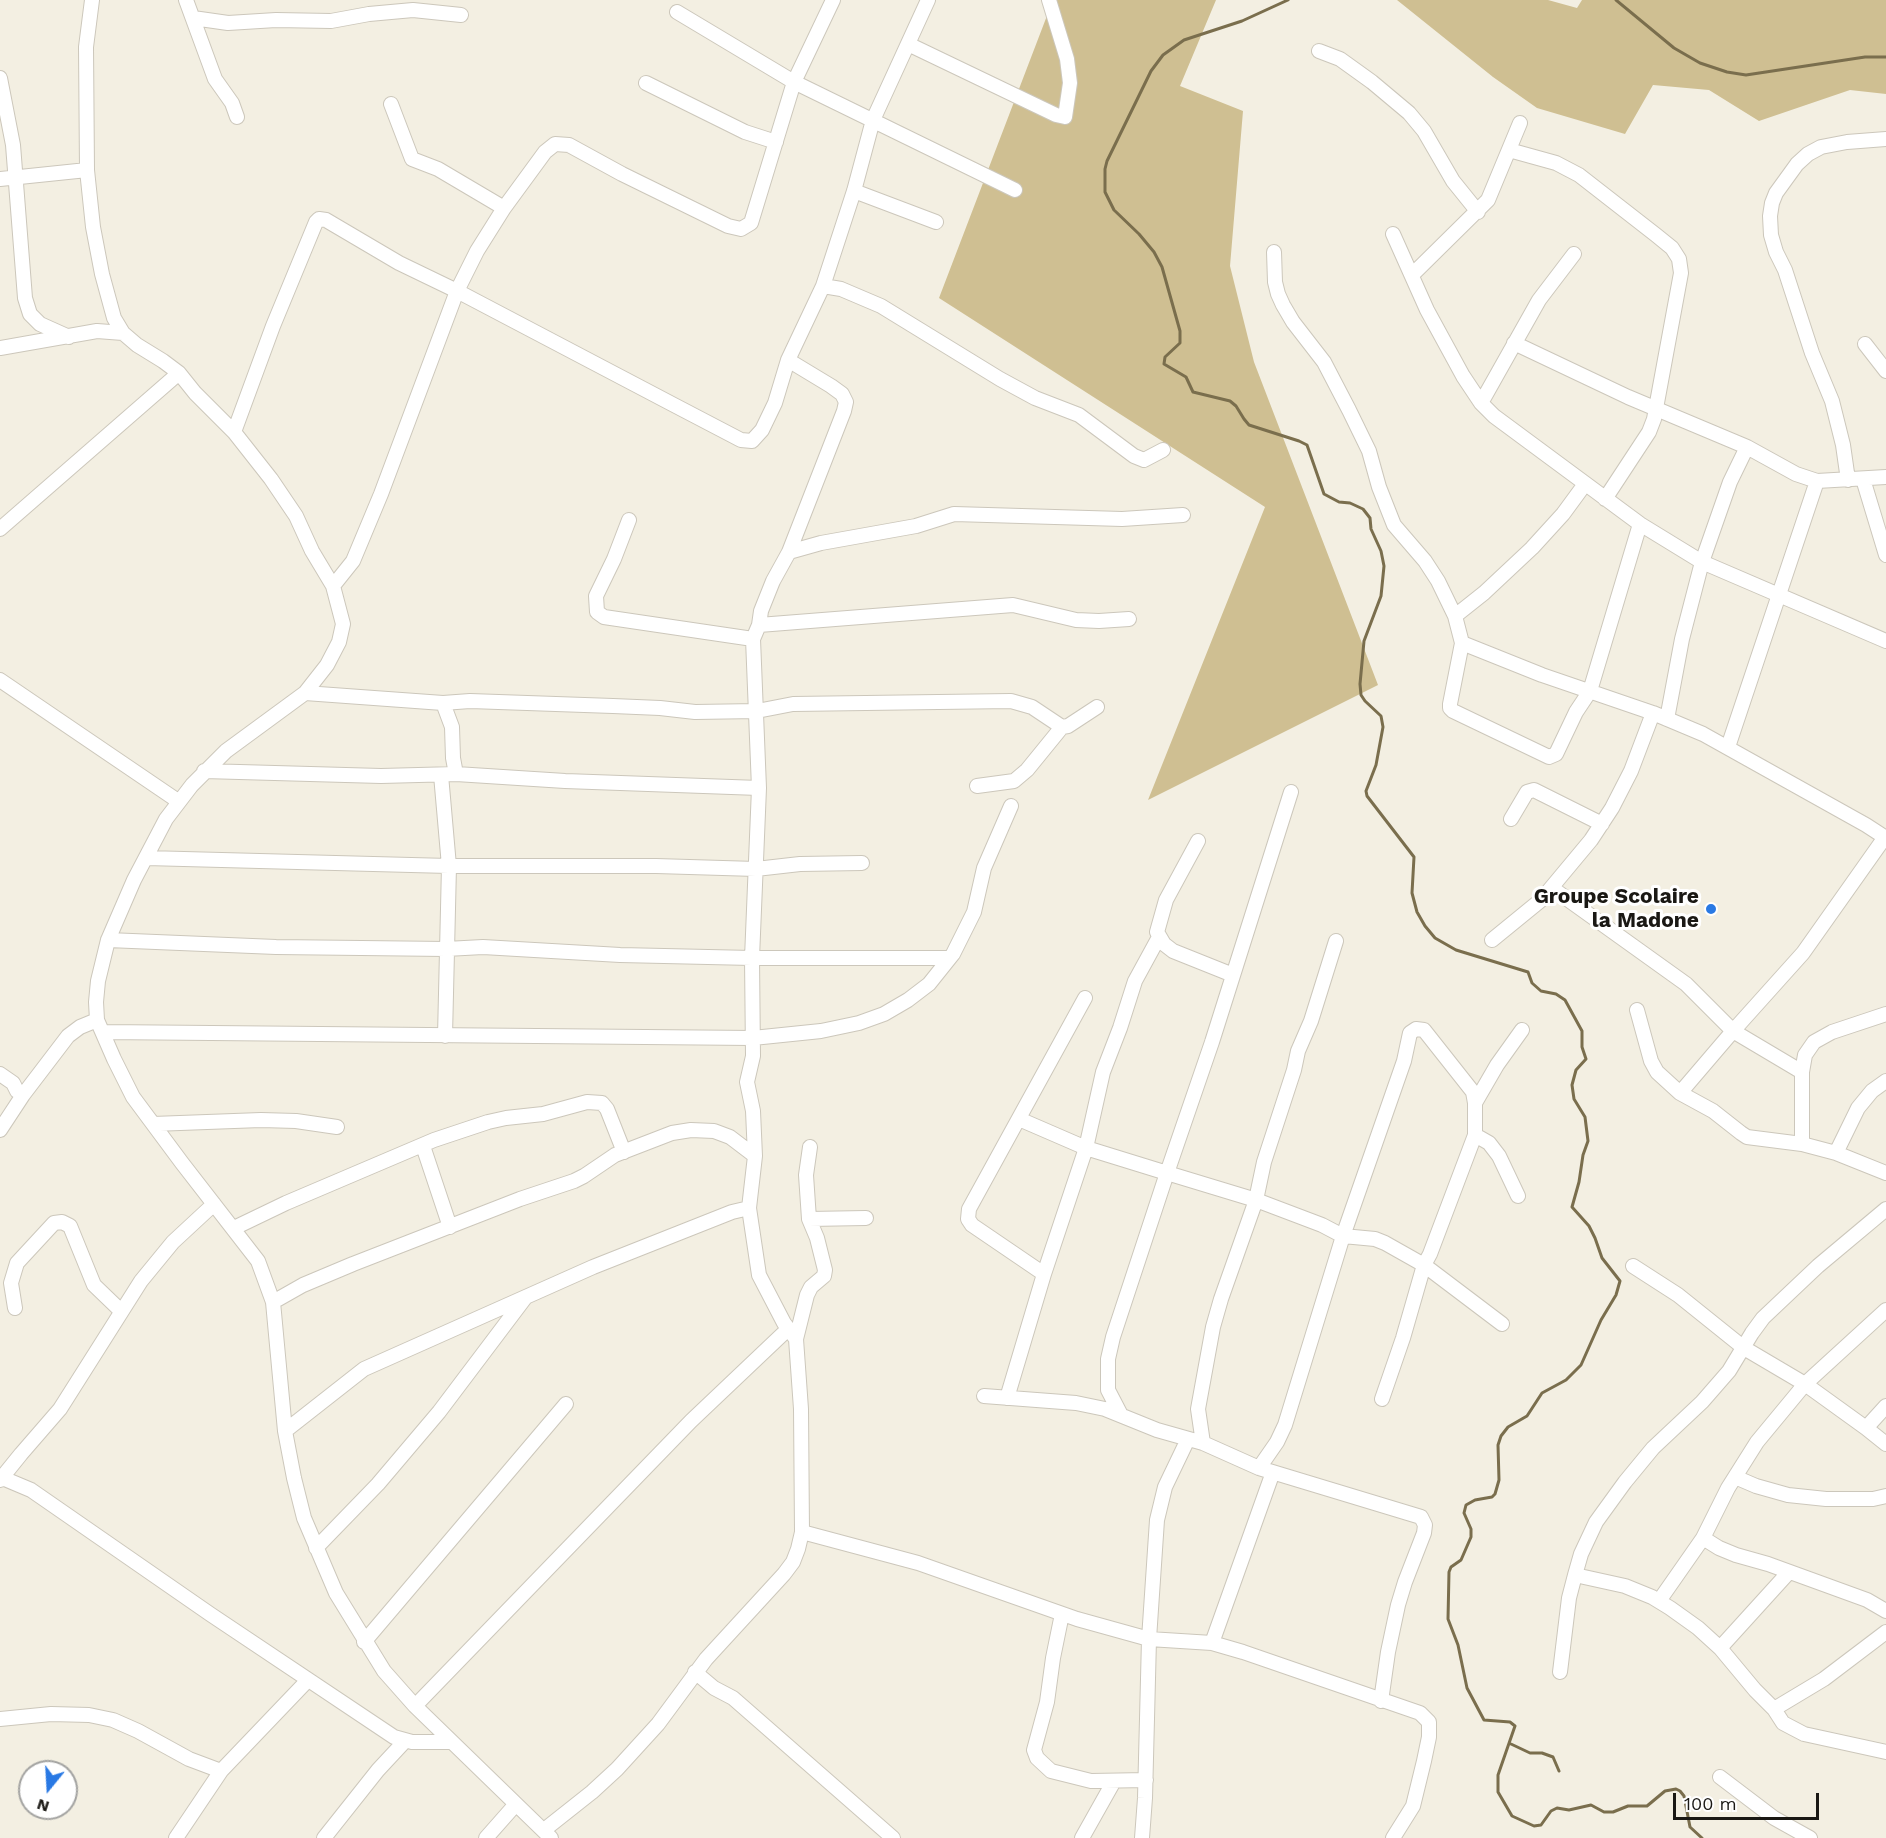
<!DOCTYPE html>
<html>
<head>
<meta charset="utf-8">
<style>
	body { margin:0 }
	#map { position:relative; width:1886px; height:1838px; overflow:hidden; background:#f3efe2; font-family:"Work Sans",sans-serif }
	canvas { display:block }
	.north { position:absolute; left:18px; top:1760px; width:60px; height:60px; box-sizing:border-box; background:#fff; border:2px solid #a3a3a1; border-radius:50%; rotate:198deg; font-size:16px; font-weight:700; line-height:24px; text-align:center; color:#1a1814 }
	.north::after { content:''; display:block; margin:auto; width:21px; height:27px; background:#2979e4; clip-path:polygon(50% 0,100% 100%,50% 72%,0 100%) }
	.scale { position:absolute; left:1673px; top:1793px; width:146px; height:27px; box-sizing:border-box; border:3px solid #1a1814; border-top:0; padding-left:8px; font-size:18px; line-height:21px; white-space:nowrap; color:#1a1814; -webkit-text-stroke:4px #fff; paint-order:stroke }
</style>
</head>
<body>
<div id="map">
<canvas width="1886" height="1838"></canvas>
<div class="north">N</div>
<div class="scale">100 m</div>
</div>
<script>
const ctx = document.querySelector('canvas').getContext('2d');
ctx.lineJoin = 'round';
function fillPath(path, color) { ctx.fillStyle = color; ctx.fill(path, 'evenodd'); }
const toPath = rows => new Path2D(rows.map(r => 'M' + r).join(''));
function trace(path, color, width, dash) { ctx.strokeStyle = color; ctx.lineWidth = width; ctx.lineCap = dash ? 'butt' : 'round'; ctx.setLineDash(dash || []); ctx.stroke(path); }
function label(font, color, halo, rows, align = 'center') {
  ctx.font = font + ' "Work Sans",sans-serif'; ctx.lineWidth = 6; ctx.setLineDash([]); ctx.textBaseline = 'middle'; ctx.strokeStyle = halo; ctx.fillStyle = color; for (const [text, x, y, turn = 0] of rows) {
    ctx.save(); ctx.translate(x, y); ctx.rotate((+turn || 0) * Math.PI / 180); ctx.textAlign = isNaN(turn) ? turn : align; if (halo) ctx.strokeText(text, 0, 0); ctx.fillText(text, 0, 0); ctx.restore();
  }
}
fillPath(toPath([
	[1053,0,1216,0,1180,86,1243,111,1230,266,1254,362,1378,685,1148,800,1265,507,939,298],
	[1397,0,1548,0,1577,8,1582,0,1886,0,1886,94,1850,90,1759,121,1709,90,1653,85,1625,134,1537,108,1493,77]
]), '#cfbf92');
trace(toPath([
	[1288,0,1242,21,1184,40,1163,55,1151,71,1107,161,1105,169,1105,192,1114,210,1139,234,1154,252,1162,267,1180,331,1180,343,1165,357,1164,364,1186,377,1193,392,1230,401,1236,406,1244,419,1249,425,1299,441,1307,445,1324,494,1339,502,1350,503,1363,509,1370,518,1371,529,1381,551,1384,566,1381,596,1364,641,1360,684,1361,695,1365,701,1381,716,1383,727,1376,765,1366,791,1367,796,1414,857,1412,893,1417,912,1425,926,1435,938,1456,950,1528,972,1532,983,1541,991,1556,994,1565,1000,1582,1031,1582,1047,1586,1059,1576,1070,1572,1085,1574,1099,1585,1117,1588,1141,1583,1155,1579,1182,1572,1207,1589,1226,1595,1238,1602,1258,1620,1281,1616,1295,1601,1320,1581,1365,1566,1380,1542,1393,1527,1416,1508,1427,1501,1436,1498,1445,1499,1480,1495,1494,1492,1497,1475,1500,1466,1505,1464,1513,1471,1529,1471,1537,1461,1560,1451,1567,1449,1572,1448,1619,1458,1645,1467,1688,1484,1720,1510,1722,1515,1726,1498,1775,1498,1792,1512,1816,1534,1826,1541,1825,1551,1811,1557,1808,1569,1810,1591,1805,1604,1812,1613,1812,1628,1806,1647,1806,1665,1791,1676,1789,1680,1791,1684,1796,1690,1827,1702,1838],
	[1616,0,1674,48,1700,63,1727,72,1746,75,1865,57,1886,57],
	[1511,1744,1530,1753,1542,1753,1553,1757,1559,1771]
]), '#7a6e4d', 3);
const minor = toPath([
	[92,0,86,47,87,170,93,227,102,274,114,318,123,333,137,345,163,361,179,373,195,393,234,432,271,479,296,516,312,551,333,586,343,624,339,642,327,665,305,693,226,751,192,785,166,819,134,880,108,940,98,981,96,1002,97,1020,114,1059,133,1097,182,1163,258,1261,273,1302,285,1431,294,1478,304,1518,336,1593,384,1671,415,1706,551,1838],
	[186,0,215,79,232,103,237,117],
	[677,12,794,82,1015,190],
	[193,18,228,23,276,20,331,21,369,14,413,10,461,15],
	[908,44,1056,115,1065,117,1070,83,1067,59,1049,0],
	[1319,51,1340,59,1372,82,1409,113,1424,131,1453,181,1478,212],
	[0,78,13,145,25,298,30,314,40,324,69,337],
	[646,83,745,132,776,142],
	[391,104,412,159,438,169,504,208],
	[1509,150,1556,163,1579,175,1656,235,1672,248,1679,259,1681,273,1654,419,1649,432,1605,499],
	[0,179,87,170],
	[854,191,936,222],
	[1393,234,1427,310,1463,376,1481,403,1494,416,1640,524,1702,562,1886,641],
	[1274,252,1275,282,1278,294,1283,305,1293,322,1324,362,1349,410,1369,451,1379,487,1394,525,1425,561,1438,581,1455,616,1462,643,1450,704,1450,708,1453,711,1549,757,1556,754,1576,712,1590,691,1640,524],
	[1412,275,1488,200,1520,123],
	[823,286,841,289,881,306,1000,379,1035,398,1079,415,1134,456,1144,460,1163,450],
	[1514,343,1628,397,1747,447,1796,474,1817,481,1886,477],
	[1865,344,1886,371],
	[0,348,97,331,123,333],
	[788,360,831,386,842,394,846,402,844,411,789,552],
	[1481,403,1539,300,1574,254],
	[234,432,273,326,316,222,319,219,326,220,399,263,457,291,674,405,741,440,752,441,762,430,775,403,788,360,823,286,854,191,873,120,928,0],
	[1863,479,1886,555],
	[1848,480,1843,445,1832,401,1812,353,1785,270,1776,252,1771,235,1770,216,1772,203,1776,193,1797,164,1808,154,1821,147,1847,142,1886,139],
	[629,520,614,559,596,596,597,612,604,617,753,639],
	[0,529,179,373],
	[333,586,353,561,381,494,457,291,477,251,504,208,545,152,555,144,569,145,622,174,728,226,741,229,751,223,794,82,833,0],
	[1455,616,1484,593,1532,548,1563,514,1585,484],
	[759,625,761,611,773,581,789,552,821,543,916,526,954,514,1122,519,1183,515],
	[1462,643,1542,675,1653,713,1703,734,1866,825,1886,838],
	[0,680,178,801],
	[305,693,443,703,470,701,613,706,660,708,695,712,757,711,793,704,1011,701,1032,707,1062,727,1068,726,1097,707],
	[443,703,452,727,453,758,456,774],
	[1667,719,1682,639,1702,562,1730,482,1747,447],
	[1728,747,1817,481],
	[204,771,381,776,456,774,565,781,759,788],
	[441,775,449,866,445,1036],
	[977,786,1014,781,1027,770,1062,727],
	[1291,792,1212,1042,1167,1173,1256,1200,1322,1225,1343,1236,1375,1239,1385,1243,1424,1265,1502,1324],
	[1511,819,1527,792,1534,790,1602,824],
	[1198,841,1166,900,1157,932,1164,944,1173,951,1233,975],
	[146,858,449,866,656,866,756,869,800,864,862,863],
	[1552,888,1686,984,1733,1031,1680,1093],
	[108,940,276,947,446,949,483,947,620,955,752,958,949,958],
	[1492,940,1541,900,1591,840,1612,808,1631,771,1653,713],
	[1637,1010,1651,1061,1657,1072,1680,1093,1713,1111,1741,1133,1747,1137,1802,1144,1836,1153,1886,1173],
	[103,1032,753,1038,821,1031,859,1023,884,1014,908,1000,929,984,953,954,974,912,984,868,1011,806],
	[1802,1072,1733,1031,1803,953,1885,837],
	[0,1074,13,1083,17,1091,23,1095,68,1036,80,1027,97,1020],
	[1475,1103,1497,1065,1522,1030],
	[153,1124,261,1120,296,1121,337,1127],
	[0,1130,23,1095],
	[1475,1135,1489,1143,1499,1156,1518,1196],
	[1802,1144,1802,1072,1805,1055,1814,1042,1832,1032,1886,1014],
	[423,1146,450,1227],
	[1836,1153,1858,1108,1872,1091,1886,1081],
	[755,1156,753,1111,747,1082,753,1056,752,958,759,788,753,639,759,625,1013,605,1076,620,1099,621,1129,619],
	[809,1219,866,1218],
	[234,1228,286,1203,434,1140,488,1122,506,1118,543,1114,587,1102,602,1103,607,1109,624,1152],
	[1633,1266,1678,1295,1744,1348,1805,1384,1866,1428],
	[1044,1274,972,1225,968,1219,969,1209,1085,998],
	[273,1302,303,1285,353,1264,520,1199,574,1181,584,1176,615,1155,672,1133,691,1130,714,1131,730,1137,755,1156,749,1208],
	[15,1308,11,1283,17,1263,54,1223,62,1222,70,1226,94,1285,121,1311],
	[1886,1310,1805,1384,1757,1442,1728,1488,1703,1538,1719,1548,1736,1555,1768,1564,1867,1600,1886,1611],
	[796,1339,807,1295,811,1287,824,1276,825,1270,817,1238,809,1219,806,1175,810,1147],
	[984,1396,1076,1403,1105,1409,1157,1430,1203,1443,1259,1468,1421,1517,1425,1525,1424,1533,1405,1582,1398,1605,1388,1652,1381,1701],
	[1007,1398,1044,1274,1086,1148,1019,1119],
	[1886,1406,1866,1428,1886,1444],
	[1121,1415,1108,1390,1108,1359,1113,1337,1167,1173,1086,1148,1103,1072,1120,1028,1135,981,1159,937],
	[285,1431,364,1369,593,1267,732,1212,749,1208,759,1275,784,1323,796,1339,801,1409,802,1532,798,1549,793,1562,784,1574,706,1659,658,1724,617,1769,592,1792,544,1830],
	[1203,1443,1198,1409,1213,1327,1221,1299,1256,1200,1264,1162,1294,1070,1298,1051,1311,1021,1336,941],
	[1259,1468,1277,1442,1285,1425,1343,1236,1404,1061,1410,1033,1416,1029,1424,1030,1473,1092,1475,1103,1475,1135,1430,1254,1424,1265,1403,1338,1382,1399],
	[0,1477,31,1490,210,1614,394,1737,412,1742,452,1742],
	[1735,1477,1756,1486,1788,1495,1826,1499,1873,1499,1886,1496],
	[0,1480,21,1454,60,1409,141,1281,173,1242,214,1204],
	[802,1532,918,1563,1077,1619,1149,1639,1212,1643,1243,1652,1420,1713,1429,1722,1429,1737,1424,1761,1413,1806,1393,1838],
	[316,1548,378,1484,439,1412,525,1298],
	[1575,1575,1625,1586,1652,1597,1670,1608,1698,1628,1720,1648,1755,1690,1774,1709],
	[1659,1601,1703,1538],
	[1062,1614,1053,1658,1047,1702,1034,1750,1037,1758,1051,1771,1091,1781,1146,1780],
	[1886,1632,1824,1679,1774,1709,1783,1723,1804,1734,1886,1752],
	[364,1642,566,1404],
	[1212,1643,1273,1472],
	[1720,1648,1789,1572],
	[695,1672,714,1688,733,1698,893,1838],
	[1560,1672,1569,1598,1575,1575,1581,1554,1596,1522,1625,1482,1653,1448,1702,1402,1729,1371,1752,1333,1763,1318,1818,1266,1886,1209],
	[415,1706,691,1421,788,1329],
	[0,1719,51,1714,89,1715,113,1720,138,1731,189,1759,221,1771],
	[1720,1777,1774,1818,1810,1838],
	[176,1838,221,1771,308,1680],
	[324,1838,378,1770,405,1741],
	[486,1838,516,1804],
	[1082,1838,1114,1781],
	[1142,1838,1145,1798,1149,1639,1157,1520,1165,1487,1188,1439]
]);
trace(minor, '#ccc7bb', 16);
trace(minor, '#fff', 14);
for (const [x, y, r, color] of [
	[1711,909,6,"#2979e4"]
]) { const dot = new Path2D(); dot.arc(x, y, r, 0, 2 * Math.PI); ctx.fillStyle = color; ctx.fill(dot); trace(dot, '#fff', 2); }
label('bold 21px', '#1a1814', '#fff', [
	["Groupe Scolaire",1699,897],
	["la Madone",1699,921]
], 'right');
</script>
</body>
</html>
